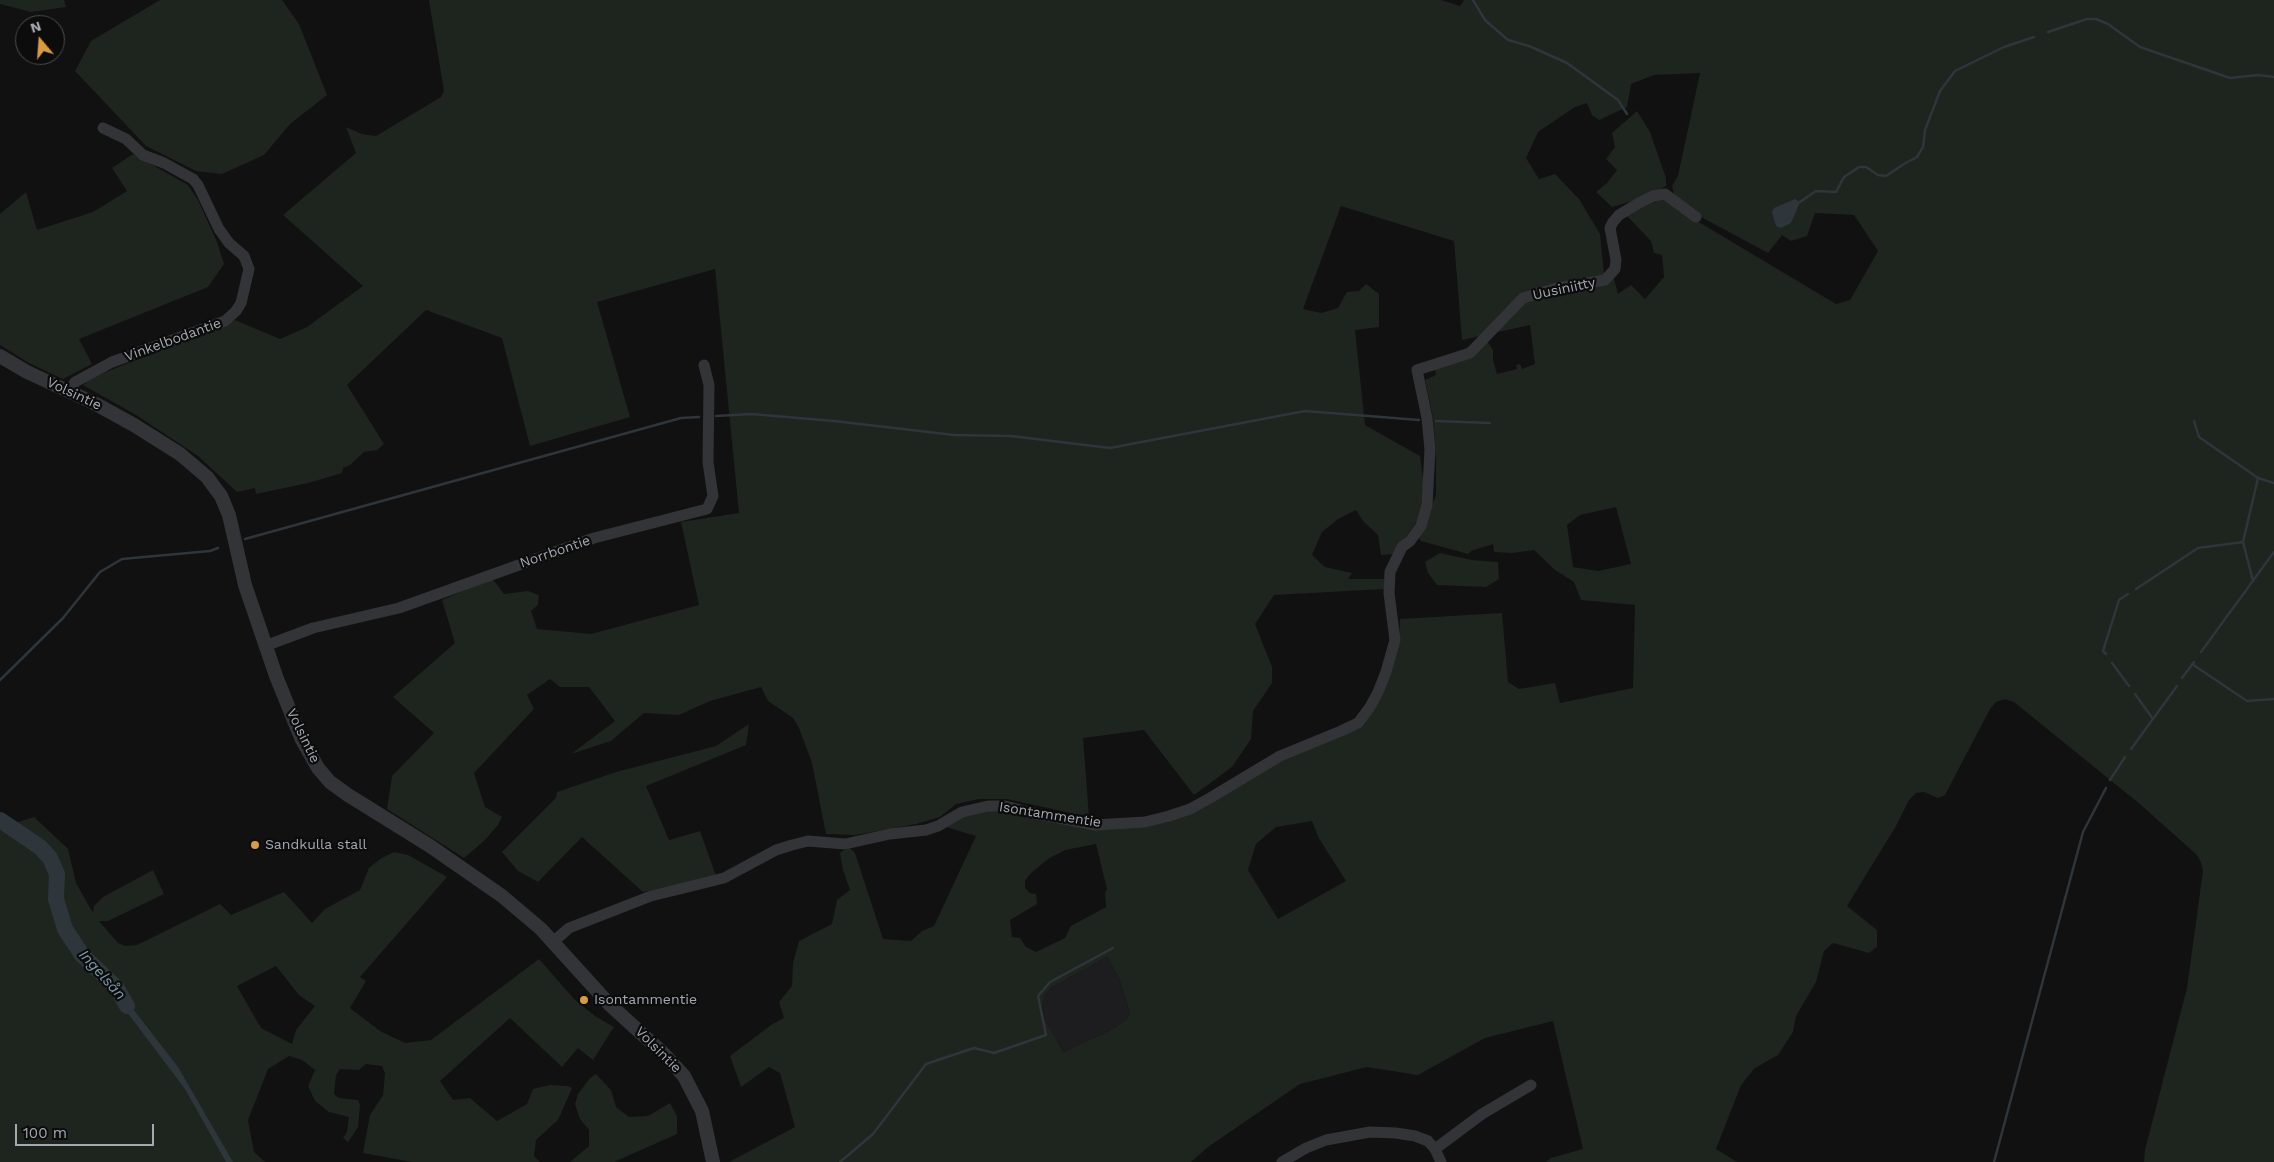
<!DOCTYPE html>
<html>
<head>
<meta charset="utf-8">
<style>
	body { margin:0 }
	#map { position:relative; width:2274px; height:1162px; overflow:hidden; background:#111112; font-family:"Work Sans",sans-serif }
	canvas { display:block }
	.north { position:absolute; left:15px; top:15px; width:50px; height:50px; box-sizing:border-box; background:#0c0c0d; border:1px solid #494b4f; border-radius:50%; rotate:342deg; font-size:14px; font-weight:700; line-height:20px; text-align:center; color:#a4a9b1 }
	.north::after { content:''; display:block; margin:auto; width:18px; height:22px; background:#d99b42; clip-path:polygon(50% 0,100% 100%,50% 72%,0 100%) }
	.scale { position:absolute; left:15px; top:1124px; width:139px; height:22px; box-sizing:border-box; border:2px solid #a4a9b1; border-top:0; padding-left:6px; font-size:15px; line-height:18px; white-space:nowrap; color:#a4a9b1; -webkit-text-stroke:4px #0c0c0d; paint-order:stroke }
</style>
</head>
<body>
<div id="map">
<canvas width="2274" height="1162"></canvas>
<div class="north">N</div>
<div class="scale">100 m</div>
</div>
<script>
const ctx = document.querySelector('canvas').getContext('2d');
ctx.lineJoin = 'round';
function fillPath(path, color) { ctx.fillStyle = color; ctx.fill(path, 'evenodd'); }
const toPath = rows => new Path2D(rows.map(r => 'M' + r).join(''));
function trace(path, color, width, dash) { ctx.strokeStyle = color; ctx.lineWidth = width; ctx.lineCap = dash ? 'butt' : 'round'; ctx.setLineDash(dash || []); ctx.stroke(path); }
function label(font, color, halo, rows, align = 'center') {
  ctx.font = font + ' "Work Sans",sans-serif'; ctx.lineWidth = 4.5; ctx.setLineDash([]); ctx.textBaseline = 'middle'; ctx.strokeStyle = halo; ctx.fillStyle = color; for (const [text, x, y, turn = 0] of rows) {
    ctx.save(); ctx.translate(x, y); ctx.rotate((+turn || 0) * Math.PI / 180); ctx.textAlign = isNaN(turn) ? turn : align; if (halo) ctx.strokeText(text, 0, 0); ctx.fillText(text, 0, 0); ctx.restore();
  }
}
fillPath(toPath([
	[1107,957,1119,978,1130,1013,1126,1020,1111,1030,1063,1052,1045,1019,1042,1010,1045,994,1052,987]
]), '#1d1d1f');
fillPath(toPath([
	[0,0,64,0,66,7,31,12,0,4],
	[160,0,282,0,299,24,327,95,290,124,264,155,222,174,196,171,146,146,75,71,91,41],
	[429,0,1441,0,1460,6,1464,0,2274,0,2274,1162,2144,1162,2145,1150,2187,988,2203,871,2201,863,2197,855,2141,805,2014,702,2005,699,1996,702,1990,709,1945,795,1938,798,1924,792,1916,793,1909,800,1896,826,1847,906,1877,930,1877,947,1869,953,1833,943,1824,951,1816,982,1796,1016,1793,1032,1778,1055,1755,1068,1741,1085,1716,1149,1737,1162,1546,1162,1551,1158,1583,1149,1553,1021,1485,1038,1418,1075,1367,1067,1300,1084,1208,1147,1191,1162,729,1162,795,1127,780,1073,769,1067,741,1087,730,1056,771,1025,784,1018,779,1002,792,986,793,963,799,941,832,924,837,900,850,890,843,870,840,853,844,850,850,848,855,853,883,939,911,941,922,931,934,926,976,836,946,827,958,818,986,809,1147,826,1282,759,1355,730,1399,644,1400,619,1502,613,1508,682,1519,689,1555,683,1560,703,1633,688,1635,605,1581,600,1574,582,1555,570,1534,550,1512,553,1494,552,1493,544,1471,551,1468,554,1421,541,1417,535,1426,520,1436,495,1436,455,1433,418,1425,380,1436,375,1435,369,1487,341,1493,350,1493,360,1497,374,1517,369,1516,365,1520,364,1522,369,1535,364,1530,325,1462,340,1454,241,1341,206,1303,309,1321,313,1338,308,1347,292,1359,291,1366,284,1379,294,1379,327,1355,330,1365,425,1420,456,1424,486,1419,519,1393,554,1381,555,1378,535,1363,521,1356,510,1338,519,1322,532,1312,555,1325,567,1352,573,1348,579,1384,579,1384,589,1274,595,1255,624,1272,667,1272,683,1253,711,1251,739,1232,767,1194,795,1144,730,1083,738,1089,817,1007,799,979,799,956,804,940,817,916,824,856,835,826,834,812,763,799,728,793,718,768,701,761,687,710,701,679,715,644,713,611,741,571,754,615,721,589,687,560,687,550,679,527,695,534,709,474,773,485,807,502,817,498,825,484,841,464,858,387,809,392,776,434,733,393,697,455,643,442,600,492,578,504,594,528,591,539,595,538,605,531,611,537,629,591,634,699,605,681,522,739,513,715,269,597,302,630,417,530,446,502,338,426,310,347,385,384,444,377,450,364,452,350,465,343,468,342,473,308,483,256,494,255,488,237,492,198,456,136,415,83,385,91,378,235,320,280,339,307,327,363,286,283,215,356,153,346,127,362,134,376,136,441,97,444,91],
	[1700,73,1678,176,1672,186,1674,194,1703,218,1768,253,1782,235,1791,241,1807,236,1815,213,1854,215,1878,251,1850,300,1836,304,1692,218,1671,201,1660,199,1626,215,1651,241,1654,253,1662,255,1664,277,1645,299,1631,285,1618,294,1614,279,1605,284,1600,234,1579,199,1555,174,1539,179,1526,158,1538,132,1575,107,1587,103,1592,115,1599,120,1627,107,1631,84,1654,75],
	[1616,507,1631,564,1598,571,1573,567,1567,525,1580,515],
	[1312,821,1318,837,1346,881,1278,919,1248,870,1256,844,1276,827],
	[1096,844,1107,889,1105,893,1106,907,1071,926,1065,938,1036,952,1026,947,1020,938,1012,937,1010,920,1037,904,1036,894,1030,893,1025,888,1025,881,1030,874,1048,859,1065,850],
	[1107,957,1119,978,1130,1013,1126,1020,1111,1030,1063,1052,1045,1019,1042,1010,1045,994,1052,987],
	[1637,111,1650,132,1666,178,1666,186,1645,197,1612,207,1596,192,1607,183,1617,170,1606,159,1615,147,1612,133],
	[133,154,188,185,198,200,217,242,224,264,208,287,79,339,92,364,63,379,29,363,0,345,0,214,26,192,37,230,93,212,127,191,112,168],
	[1440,553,1472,560,1498,562,1499,579,1486,587,1437,585,1428,573,1425,562],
	[749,724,746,745,646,786,669,840,700,831,716,876,643,892,582,837,538,882,518,871,502,852,556,798,557,792,616,772,716,746],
	[0,817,2,820,15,823,34,817,68,849,76,883,93,913,94,906,103,897,153,870,164,894,108,921,99,921,118,943,125,946,137,945,220,904,231,915,284,892,312,923,325,909,360,890,369,868,380,859,394,852,408,855,447,877,360,977,366,981,350,1008,380,1031,405,1043,431,1040,539,959,575,1000,595,1016,614,1027,593,1060,578,1048,562,1067,510,1018,440,1081,453,1100,470,1098,497,1121,527,1104,533,1089,550,1085,568,1086,572,1088,558,1120,536,1140,534,1156,540,1162,412,1162,363,1153,370,1115,383,1095,385,1073,382,1066,366,1064,359,1070,340,1069,336,1075,334,1094,339,1098,358,1100,360,1105,358,1127,348,1142,343,1138,347,1132,349,1117,329,1112,315,1101,308,1086,315,1070,302,1060,289,1056,268,1069,248,1120,254,1152,265,1162,0,1162],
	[276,966,299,995,315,1006,296,1030,292,1044,261,1028,237,986],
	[596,1074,611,1090,616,1107,629,1117,648,1116,670,1103,677,1116,677,1134,614,1162,570,1162,589,1146,589,1130,580,1119,575,1104,578,1094,590,1078]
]), '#1e241e');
fillPath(toPath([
	[1795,199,1800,202,1791,223,1781,228,1776,226,1772,212,1774,208],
	[116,987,178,1067,233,1162,226,1162,185,1089,130,1016,120,1005]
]), '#2e363b');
trace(toPath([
	[1473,0,1485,20,1508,40,1529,46,1567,63,1618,100,1627,114],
	[2048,32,2087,19,2096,19,2108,24,2140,47,2230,78,2258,75,2274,77],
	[1800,202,1816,191,1836,192,1844,177,1859,167,1866,167,1878,175,1886,176,1904,164,1917,157,1923,147,1925,130,1940,91,1955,71,2004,47,2034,37],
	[716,416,751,414,834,421,954,435,1011,436,1110,448,1305,411,1419,420],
	[1436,421,1490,423],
	[2194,421,2199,437,2258,478,2274,483],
	[245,539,681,418,699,417],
	[2253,581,2243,542,2258,478],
	[2136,589,2198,548,2243,542],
	[2201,652,2274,552],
	[2106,654,2103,651,2119,600,2128,594],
	[2112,663,2129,686],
	[2192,664,2247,701,2274,699],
	[2182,678,2194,662],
	[0,680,63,618,100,572,122,559,210,551,218,548],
	[2135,694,2153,719],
	[2131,749,2177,686],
	[2110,780,2125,757],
	[840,1162,873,1134,926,1064,974,1048,994,1053,1046,1035,1038,996,1050,982,1113,948],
	[1994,1162,2083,832,2106,788]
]), '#2e363b', 2.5);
trace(toPath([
	[0,820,40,847,50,858,57,874,56,899,65,929,82,955,116,987,127,1006]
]), '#2e363b', 16);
trace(toPath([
	[70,391,75,382,112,362,225,321,236,311,241,303,249,269,244,256,229,243,219,229,198,185,193,179,164,163,143,155,126,139,103,128],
	[265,646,313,628,399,608,594,538,707,509,713,496,708,462,709,385,704,365],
	[553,942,569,928,651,896,724,878,776,850,792,845,808,841,845,844,890,834,926,830,938,826,962,812,988,806,1005,806,1028,812,1095,825,1145,822,1169,816,1190,809,1210,798,1280,756,1341,731,1358,723,1370,707,1378,692,1386,672,1395,640,1389,593,1390,572,1402,547,1410,541,1421,526,1427,505,1430,450,1427,418,1417,370,1470,353,1523,298,1557,288,1605,280,1615,269,1616,260,1610,228,1613,222,1619,215,1639,203,1653,196,1665,194,1696,217],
	[1435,1149,1482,1114,1531,1085],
	[1282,1162,1306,1148,1326,1140,1370,1132,1396,1133,1415,1136,1428,1141,1435,1149,1441,1162]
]), '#333437', 11);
trace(toPath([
	[0,356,27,372,94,403,134,425,180,454,207,477,221,496,229,515,245,585,276,676,301,738,318,768,330,782,348,795,430,846,502,896,541,929,609,1004,664,1054,684,1076,702,1111,713,1162]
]), '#333437', 14);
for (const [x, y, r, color] of [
	[255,845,5,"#d99b42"],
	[584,1000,5,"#d99b42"]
]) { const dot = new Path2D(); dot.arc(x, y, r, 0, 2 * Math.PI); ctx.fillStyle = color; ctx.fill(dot); trace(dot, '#0c0c0d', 2); }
label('14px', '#a4a9b1', '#0c0c0d', [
	["Uusiniitty",1564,289,-12],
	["Vinkelbodantie",173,340,-20],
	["Volsintie",74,394,25],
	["Norrbontie",555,552,-19],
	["Volsintie",303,736,64],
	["Isontammentie",1050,815,9],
	["Volsintie",658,1050,45]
]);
label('14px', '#a4a9b1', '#0c0c0d', [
	["Sandkulla stall",265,845],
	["Isontammentie",594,1000]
], 'left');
label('italic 15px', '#7f98a8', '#0c0c0d', [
	["Ingelsån",102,975,48]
]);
</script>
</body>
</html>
